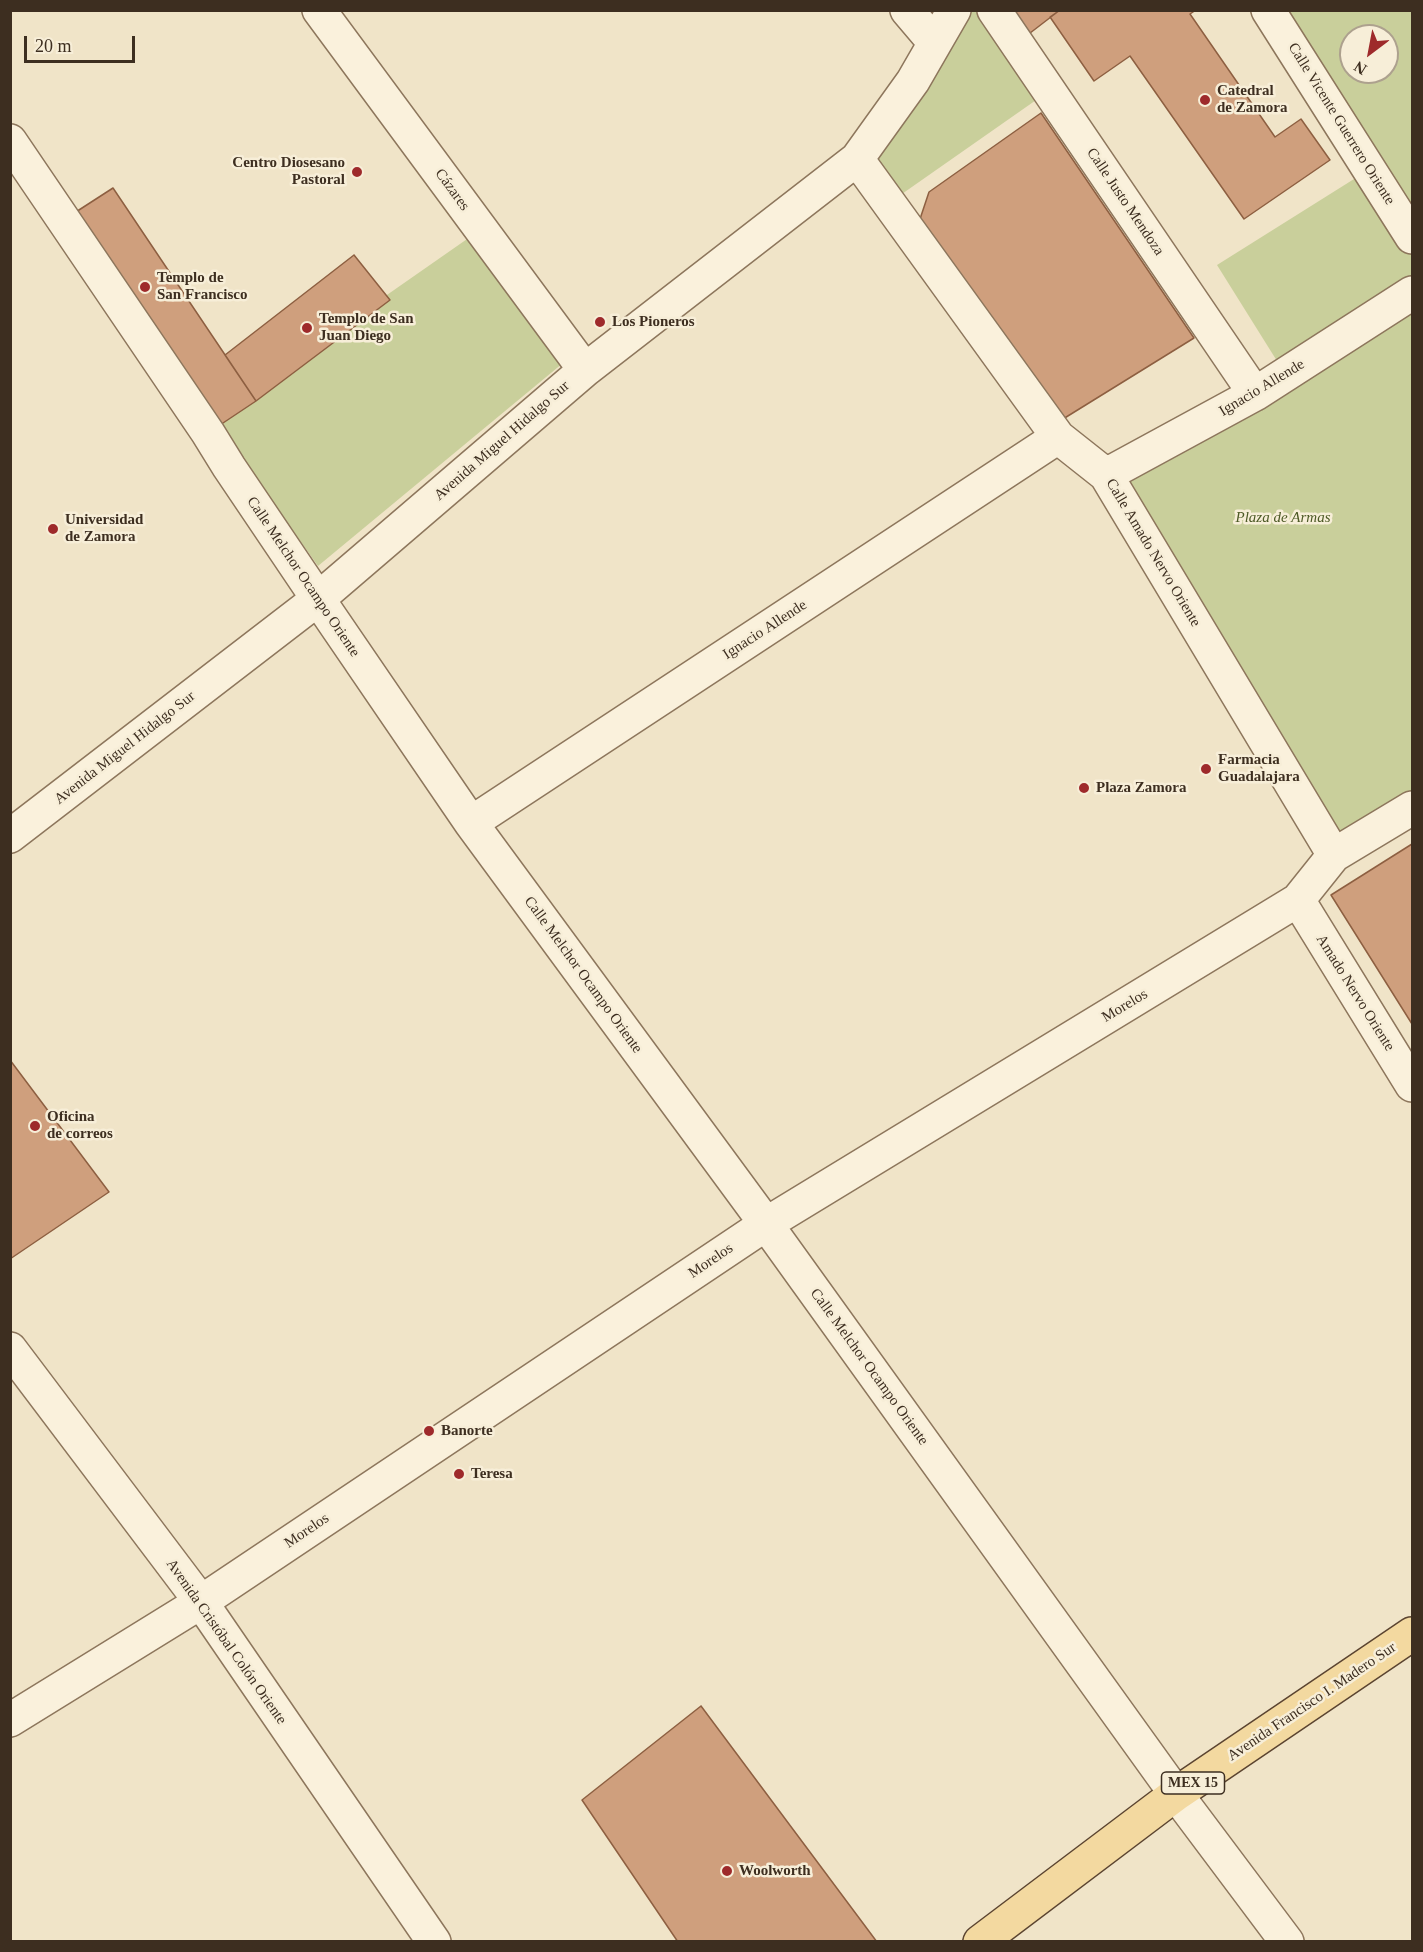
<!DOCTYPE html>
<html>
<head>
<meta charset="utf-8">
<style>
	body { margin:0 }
	#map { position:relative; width:1423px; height:1952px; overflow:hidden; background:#f0e4c8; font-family:Georgia,serif }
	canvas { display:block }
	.frame { position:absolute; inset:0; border:12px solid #3d2e20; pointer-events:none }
	.north { position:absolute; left:1339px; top:24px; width:60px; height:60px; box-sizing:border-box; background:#f7eed8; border:2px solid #ada18e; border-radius:50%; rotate:212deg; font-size:16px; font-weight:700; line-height:24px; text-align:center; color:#3d2e20 }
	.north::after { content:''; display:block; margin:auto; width:21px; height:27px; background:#9e2a2b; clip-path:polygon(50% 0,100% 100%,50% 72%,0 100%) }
	.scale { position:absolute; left:24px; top:36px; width:111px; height:27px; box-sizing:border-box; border:3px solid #3d2e20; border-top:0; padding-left:8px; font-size:18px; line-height:21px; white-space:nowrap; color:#3d2e20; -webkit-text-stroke:4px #f7eed8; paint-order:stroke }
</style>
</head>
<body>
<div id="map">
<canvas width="1423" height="1952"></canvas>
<div class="frame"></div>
<div class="north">N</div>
<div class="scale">20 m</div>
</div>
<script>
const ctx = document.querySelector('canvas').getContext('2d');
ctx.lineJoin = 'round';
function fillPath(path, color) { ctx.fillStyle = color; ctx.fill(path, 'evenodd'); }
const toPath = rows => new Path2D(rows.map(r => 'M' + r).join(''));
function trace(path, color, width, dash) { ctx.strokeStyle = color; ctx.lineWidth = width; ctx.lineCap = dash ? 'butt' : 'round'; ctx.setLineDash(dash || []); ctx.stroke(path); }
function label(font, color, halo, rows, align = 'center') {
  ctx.font = font + ' Georgia,serif'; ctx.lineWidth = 5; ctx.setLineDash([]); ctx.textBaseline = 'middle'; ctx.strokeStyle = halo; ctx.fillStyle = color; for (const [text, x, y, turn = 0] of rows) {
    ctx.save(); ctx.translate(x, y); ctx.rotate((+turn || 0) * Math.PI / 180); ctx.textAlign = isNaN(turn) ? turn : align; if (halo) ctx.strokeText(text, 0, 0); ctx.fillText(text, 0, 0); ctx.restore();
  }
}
fillPath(toPath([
	[954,11,994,11,1049,91,889,203,857,159],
	[1283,11,1412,11,1412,217],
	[1351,36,1387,36,1387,72,1351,72],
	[1362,174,1412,254,1412,808,1334,855,1106,475,1282,369,1217,265],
	[470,237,563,363,318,566,212,417]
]), '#c9cf9b');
const building = toPath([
	[1000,10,1060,10,1021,40,1000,10],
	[1060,10,1196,10,1190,14,1275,137,1301,119,1330,160,1244,219,1130,56,1094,81,1050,17,1060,10],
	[1041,113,1194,338,1063,419,920,219,929,192,1041,113],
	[113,188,256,401,208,433,65,219,113,188],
	[354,255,390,300,256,401,225,355,354,255],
	[1412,844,1412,1024,1331,895,1412,844],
	[10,1060,109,1192,10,1259,10,1060],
	[701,1706,877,1942,678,1942,582,1800,701,1706]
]);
fillPath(building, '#cf9f7d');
trace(building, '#8d5f41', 1.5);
const minor = toPath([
	[319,10,585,370],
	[907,10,935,43],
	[994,10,1255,394],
	[1268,10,1412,237],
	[10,141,208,433,229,467,318,599,471,823,766,1224,1176,1794,1287,1942],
	[857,159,1058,437,1106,475,1334,855],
	[1106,475,1255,394,1412,293],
	[471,823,1058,437],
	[10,836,318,599,585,370,857,159,913,81,954,10],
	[1298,900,1412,1085],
	[10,1349,201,1602,434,1942],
	[10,1720,201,1602,766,1224,1298,900,1334,855,1412,808]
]);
const major = toPath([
	[980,1942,1176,1794,1412,1634]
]);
trace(minor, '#8d765c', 36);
trace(major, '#5b4430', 36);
trace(minor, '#faf1dc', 33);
trace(major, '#f3d9a0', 33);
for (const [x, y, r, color] of [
	[1205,100,6,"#9e2a2b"],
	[357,172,6,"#9e2a2b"],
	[145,287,6,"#9e2a2b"],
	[600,322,6,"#9e2a2b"],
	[307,328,6,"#9e2a2b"],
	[53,529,6,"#9e2a2b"],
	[1206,769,6,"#9e2a2b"],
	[1084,788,6,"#9e2a2b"],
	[35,1126,6,"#9e2a2b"],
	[429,1431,6,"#9e2a2b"],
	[459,1474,6,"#9e2a2b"],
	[727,1871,6,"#9e2a2b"]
]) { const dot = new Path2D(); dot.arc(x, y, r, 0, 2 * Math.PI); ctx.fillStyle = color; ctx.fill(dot); trace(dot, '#f7eed8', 2); }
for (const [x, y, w] of [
	[1193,1783,63]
]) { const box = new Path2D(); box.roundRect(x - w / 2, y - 11, w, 22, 4.5); ctx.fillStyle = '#f7eed8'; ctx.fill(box); trace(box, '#3d2e20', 1.5); }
label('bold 14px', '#3d2e20', null, [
	["MEX 15",1193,1783]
]);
label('bold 15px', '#3d2e20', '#f7eed8', [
	["Catedral",1217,91],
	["de Zamora",1217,108],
	["Centro Diosesano",345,163,"right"],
	["Pastoral",345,180,"right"],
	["Templo de",157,278],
	["San Francisco",157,295],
	["Templo de San",319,319],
	["Juan Diego",319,336],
	["Los Pioneros",612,322],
	["Universidad",65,520],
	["de Zamora",65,537],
	["Farmacia",1218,760],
	["Guadalajara",1218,777],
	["Plaza Zamora",1096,788],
	["Oficina",47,1117],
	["de correos",47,1134],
	["Banorte",441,1431],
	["Teresa",471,1474],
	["Woolworth",739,1871]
], 'left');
label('15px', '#3d2e20', '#f7eed8', [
	["Calle Vicente Guerrero Oriente",1341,124,58],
	["Cázares",452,190,54],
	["Calle Justo Mendoza",1125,202,56],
	["Ignacio Allende",1262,388,-31],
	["Avenida Miguel Hidalgo Sur",502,441,-41],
	["Calle Amado Nervo Oriente",1153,553,59],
	["Calle Melchor Ocampo Oriente",303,577,56],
	["Ignacio Allende",765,630,-33],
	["Avenida Miguel Hidalgo Sur",125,748,-38],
	["Calle Melchor Ocampo Oriente",583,975,54],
	["Amado Nervo Oriente",1355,993,58],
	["Morelos",1125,1006,-31],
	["Morelos",711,1261,-34],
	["Calle Melchor Ocampo Oriente",869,1367,54],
	["Morelos",307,1531,-34],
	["Avenida Cristóbal Colón Oriente",226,1642,55],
	["Avenida Francisco I. Madero Sur",1312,1702,-34]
]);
label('italic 15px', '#4d5a26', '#f7eed8', [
	["Plaza de Armas",1283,518]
]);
</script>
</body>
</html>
